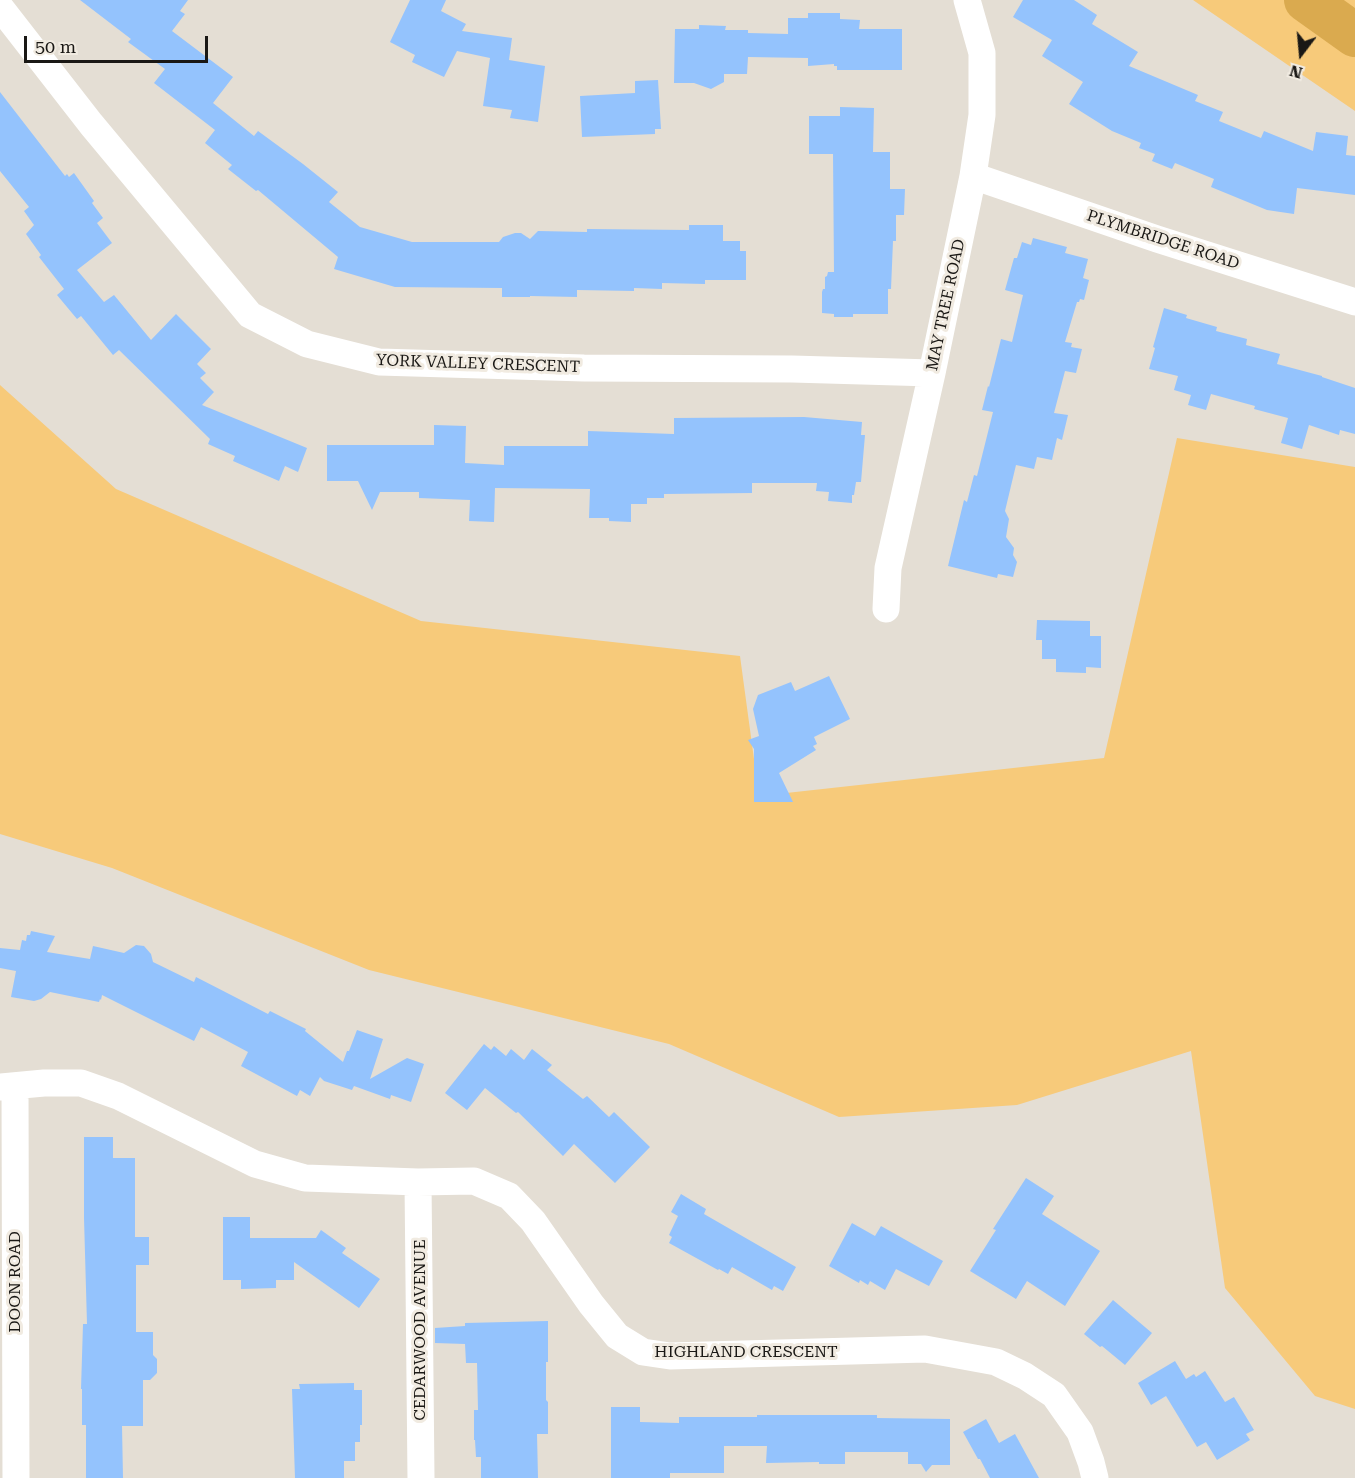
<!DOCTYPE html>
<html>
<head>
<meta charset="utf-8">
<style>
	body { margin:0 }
	#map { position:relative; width:1355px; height:1478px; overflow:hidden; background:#e4ded4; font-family:"Roboto Serif",serif }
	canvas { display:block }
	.north { position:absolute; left:1271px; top:24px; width:60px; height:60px; -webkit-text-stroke:4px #f1ebe1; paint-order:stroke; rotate:196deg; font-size:16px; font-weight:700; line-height:24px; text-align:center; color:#1a1815 }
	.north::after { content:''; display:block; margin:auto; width:21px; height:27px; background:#1a1815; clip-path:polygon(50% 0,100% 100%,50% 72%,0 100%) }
	.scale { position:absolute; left:24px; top:36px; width:184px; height:27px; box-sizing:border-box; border:3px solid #1a1815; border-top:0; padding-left:8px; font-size:18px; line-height:21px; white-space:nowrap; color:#1a1815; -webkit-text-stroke:4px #f1ebe1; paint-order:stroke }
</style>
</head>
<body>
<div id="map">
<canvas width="1355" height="1478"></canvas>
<div class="north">N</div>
<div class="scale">50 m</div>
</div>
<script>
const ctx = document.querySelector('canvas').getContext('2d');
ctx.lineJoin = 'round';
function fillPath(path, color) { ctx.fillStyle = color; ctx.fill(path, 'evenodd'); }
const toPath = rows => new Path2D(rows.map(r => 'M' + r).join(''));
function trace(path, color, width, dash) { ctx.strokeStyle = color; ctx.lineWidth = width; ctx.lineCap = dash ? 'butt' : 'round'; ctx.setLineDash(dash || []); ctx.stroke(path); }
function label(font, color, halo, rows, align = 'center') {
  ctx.font = font + ' "Roboto Serif",serif'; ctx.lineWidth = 6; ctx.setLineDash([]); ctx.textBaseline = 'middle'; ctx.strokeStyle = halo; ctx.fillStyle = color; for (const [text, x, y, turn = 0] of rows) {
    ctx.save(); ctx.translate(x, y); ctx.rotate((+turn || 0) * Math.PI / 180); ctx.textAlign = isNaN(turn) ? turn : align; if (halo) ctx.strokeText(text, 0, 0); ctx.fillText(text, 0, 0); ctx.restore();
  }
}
fillPath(toPath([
	[1193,0,1355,0,1355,111],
	[0,385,116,489,421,621,740,656,759,796,1104,758,1177,438,1355,467,1355,1409,1315,1396,1225,1288,1191,1051,1017,1105,839,1117,669,1044,369,970,112,868,0,834]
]), '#f7ca7a');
trace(toPath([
	[1306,0,1355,35]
]), '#daaa4f', 44);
fillPath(toPath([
	[80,0,188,0,180,11,185,14,172,31,233,77,213,103,254,136,258,131,303,164,338,192,329,202,360,227,412,242,499,242,503,237,515,233,521,233,530,239,538,231,587,232,587,229,689,230,689,225,723,225,723,241,740,241,740,251,746,251,746,280,705,280,705,284,662,283,662,289,634,288,634,291,577,290,577,297,530,296,530,297,502,297,502,288,395,287,334,269,338,257,258,190,256,191,228,169,232,165,205,143,215,130,154,83,165,69,128,42,131,39],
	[410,0,446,0,441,11,466,24,462,31,512,38,509,60,545,66,538,122,510,118,512,110,483,106,490,58,457,51,444,77,412,62,415,55,390,42],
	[1023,0,1074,0,1097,15,1092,24,1138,52,1129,66,1198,95,1195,101,1223,112,1219,121,1261,138,1264,131,1313,151,1316,132,1348,136,1346,155,1355,156,1355,195,1297,188,1294,214,1267,210,1211,187,1214,179,1175,163,1172,169,1152,161,1155,154,1139,148,1141,143,1112,131,1069,104,1083,82,1042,56,1052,40,1013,17],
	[808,13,840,13,840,19,860,20,859,29,902,29,902,70,837,70,837,66,834,66,834,64,808,66,808,58,748,57,747,74,724,74,724,82,711,89,694,83,674,83,675,29,699,29,699,25,726,26,725,30,748,30,748,33,788,34,788,18,808,18],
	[658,80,661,129,655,129,655,134,582,137,580,96,635,93,635,81],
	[0,92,65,176,67,174,69,177,74,173,94,201,92,203,103,218,97,223,112,243,77,270,104,302,114,295,151,340,176,314,211,349,197,364,206,373,200,378,214,392,202,405,307,448,298,472,285,466,279,481,233,461,235,456,208,444,210,439,119,350,113,355,81,316,77,319,57,295,64,289,39,257,41,255,26,234,34,225,24,211,29,207,0,171],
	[840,107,874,108,873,152,890,152,890,189,905,189,904,215,896,215,896,241,893,241,891,289,888,289,888,314,853,314,853,317,834,317,834,314,822,313,822,292,823,289,825,289,825,277,827,276,828,272,834,272,833,154,809,154,809,116,840,116],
	[1033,238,1067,247,1065,253,1088,259,1083,278,1089,280,1084,300,1080,299,1079,302,1077,302,1065,342,1072,343,1071,347,1082,349,1076,373,1065,371,1054,413,1068,415,1062,440,1057,438,1052,460,1037,457,1034,469,1016,465,1005,511,1009,519,1006,537,1014,548,1013,555,1017,562,1013,577,998,574,997,578,948,566,964,500,967,502,974,475,977,476,993,412,982,410,988,386,989,387,1001,339,1012,342,1023,295,1005,290,1014,258,1017,258,1022,242,1031,245],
	[1164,308,1187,315,1186,318,1217,327,1216,331,1247,339,1246,345,1280,354,1277,364,1322,376,1322,377,1355,388,1355,434,1340,430,1339,435,1309,425,1302,449,1281,443,1288,418,1254,409,1255,406,1211,394,1206,410,1188,405,1191,395,1174,390,1178,376,1149,369,1155,348,1153,347],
	[804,417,862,422,861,435,865,435,861,482,856,482,854,495,852,495,852,503,828,501,829,492,816,491,817,483,752,483,752,493,664,494,664,498,647,498,647,504,631,504,631,522,609,521,609,518,589,518,590,489,495,488,494,522,469,521,470,500,419,498,419,492,380,492,372,510,358,481,327,481,327,445,434,445,434,425,466,426,465,463,504,465,504,446,588,446,588,431,674,434,674,418],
	[1037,620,1090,621,1090,636,1101,636,1101,668,1086,667,1086,673,1056,672,1056,659,1042,659,1042,640,1036,640],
	[829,676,850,719,814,737,817,744,813,746,816,750,779,773,793,802,754,802,754,749,748,740,759,736,753,709,758,695,791,682,795,691],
	[31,931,55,936,47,952,90,959,93,946,124,953,136,945,144,946,151,954,153,962,194,982,196,977,268,1014,270,1011,306,1029,305,1031,343,1062,347,1051,349,1051,357,1030,383,1039,370,1079,407,1058,424,1064,411,1102,391,1095,390,1099,354,1086,352,1090,324,1081,320,1077,310,1096,300,1090,297,1096,241,1066,248,1052,201,1027,194,1041,102,995,101,1000,100,999,99,1002,50,992,41,999,34,1001,11,997,16,971,0,968,0,948,20,950,22,940,26,941,27,935,30,935],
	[484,1044,491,1050,494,1046,506,1056,511,1049,524,1060,532,1049,552,1065,547,1070,583,1099,587,1096,609,1117,614,1112,650,1147,615,1183,574,1144,563,1156,518,1112,516,1113,485,1088,467,1110,445,1093],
	[84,1137,113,1137,113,1158,135,1158,135,1237,149,1237,149,1265,136,1265,136,1332,153,1332,153,1355,157,1359,157,1373,150,1380,143,1380,143,1426,122,1426,123,1478,86,1478,86,1425,82,1425,82,1389,81,1389,83,1324,87,1324,84,1218],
	[1026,1178,1054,1196,1042,1214,1100,1251,1065,1306,1027,1281,1016,1299,970,1271,996,1230,993,1229],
	[681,1194,706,1209,704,1214,796,1267,783,1291,774,1286,772,1290,732,1267,728,1274,719,1269,718,1270,669,1243,672,1237,669,1235,678,1216,671,1212],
	[223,1217,250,1217,250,1238,316,1238,321,1230,346,1248,342,1253,380,1279,359,1308,294,1262,294,1280,276,1280,276,1288,241,1289,241,1280,223,1280],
	[852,1223,875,1236,881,1226,943,1261,929,1286,896,1269,885,1290,870,1281,868,1285,860,1280,859,1283,829,1266],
	[1113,1300,1152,1333,1125,1365,1102,1346,1100,1347,1084,1334],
	[548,1321,548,1362,546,1362,546,1400,548,1402,548,1434,537,1434,538,1478,481,1478,481,1457,476,1457,475,1440,474,1440,474,1410,478,1410,477,1363,466,1363,465,1344,435,1343,435,1328,465,1326,465,1323],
	[1175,1361,1186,1379,1194,1374,1196,1377,1205,1371,1225,1402,1234,1397,1254,1430,1246,1434,1250,1440,1217,1460,1206,1442,1197,1447,1166,1396,1151,1405,1138,1383],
	[354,1383,354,1390,362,1390,362,1425,360,1425,360,1442,355,1442,355,1461,344,1461,344,1478,295,1478,292,1389,300,1389,299,1384],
	[611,1407,640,1407,640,1422,679,1423,679,1417,757,1417,757,1415,877,1415,877,1418,950,1419,950,1465,932,1465,926,1472,921,1464,908,1464,908,1452,845,1452,845,1464,819,1464,819,1462,766,1463,767,1446,724,1446,724,1473,670,1473,670,1478,611,1478],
	[986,1419,999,1443,1015,1434,1039,1478,990,1478,980,1459,978,1459,963,1432]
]), '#94c3fd');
trace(toPath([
	[0,7,91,124,250,315,307,344,379,362,584,368,792,369,932,373],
	[973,176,1157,239,1355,302],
	[886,609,888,568,932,373,973,176,982,115,982,53,967,0],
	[15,1086,16,1478],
	[0,1087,44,1083,81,1083,118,1096,255,1164,305,1178,418,1182,474,1181,509,1196,533,1221,591,1304,617,1336,643,1352,670,1356,925,1349,996,1362,1025,1376,1054,1395,1080,1432,1091,1462,1095,1478],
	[418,1182,421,1478]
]), '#fff', 27);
label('16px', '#1a1815', '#f1ebe1', [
	["PLYMBRIDGE ROAD",1163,240,18],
	["MAY TREE ROAD",946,305,-78],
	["YORK VALLEY CRESCENT",478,364,2],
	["DOON ROAD",15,1282,-90],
	["CEDARWOOD AVENUE",420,1330,-90],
	["HIGHLAND CRESCENT",746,1352]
]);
</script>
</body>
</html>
